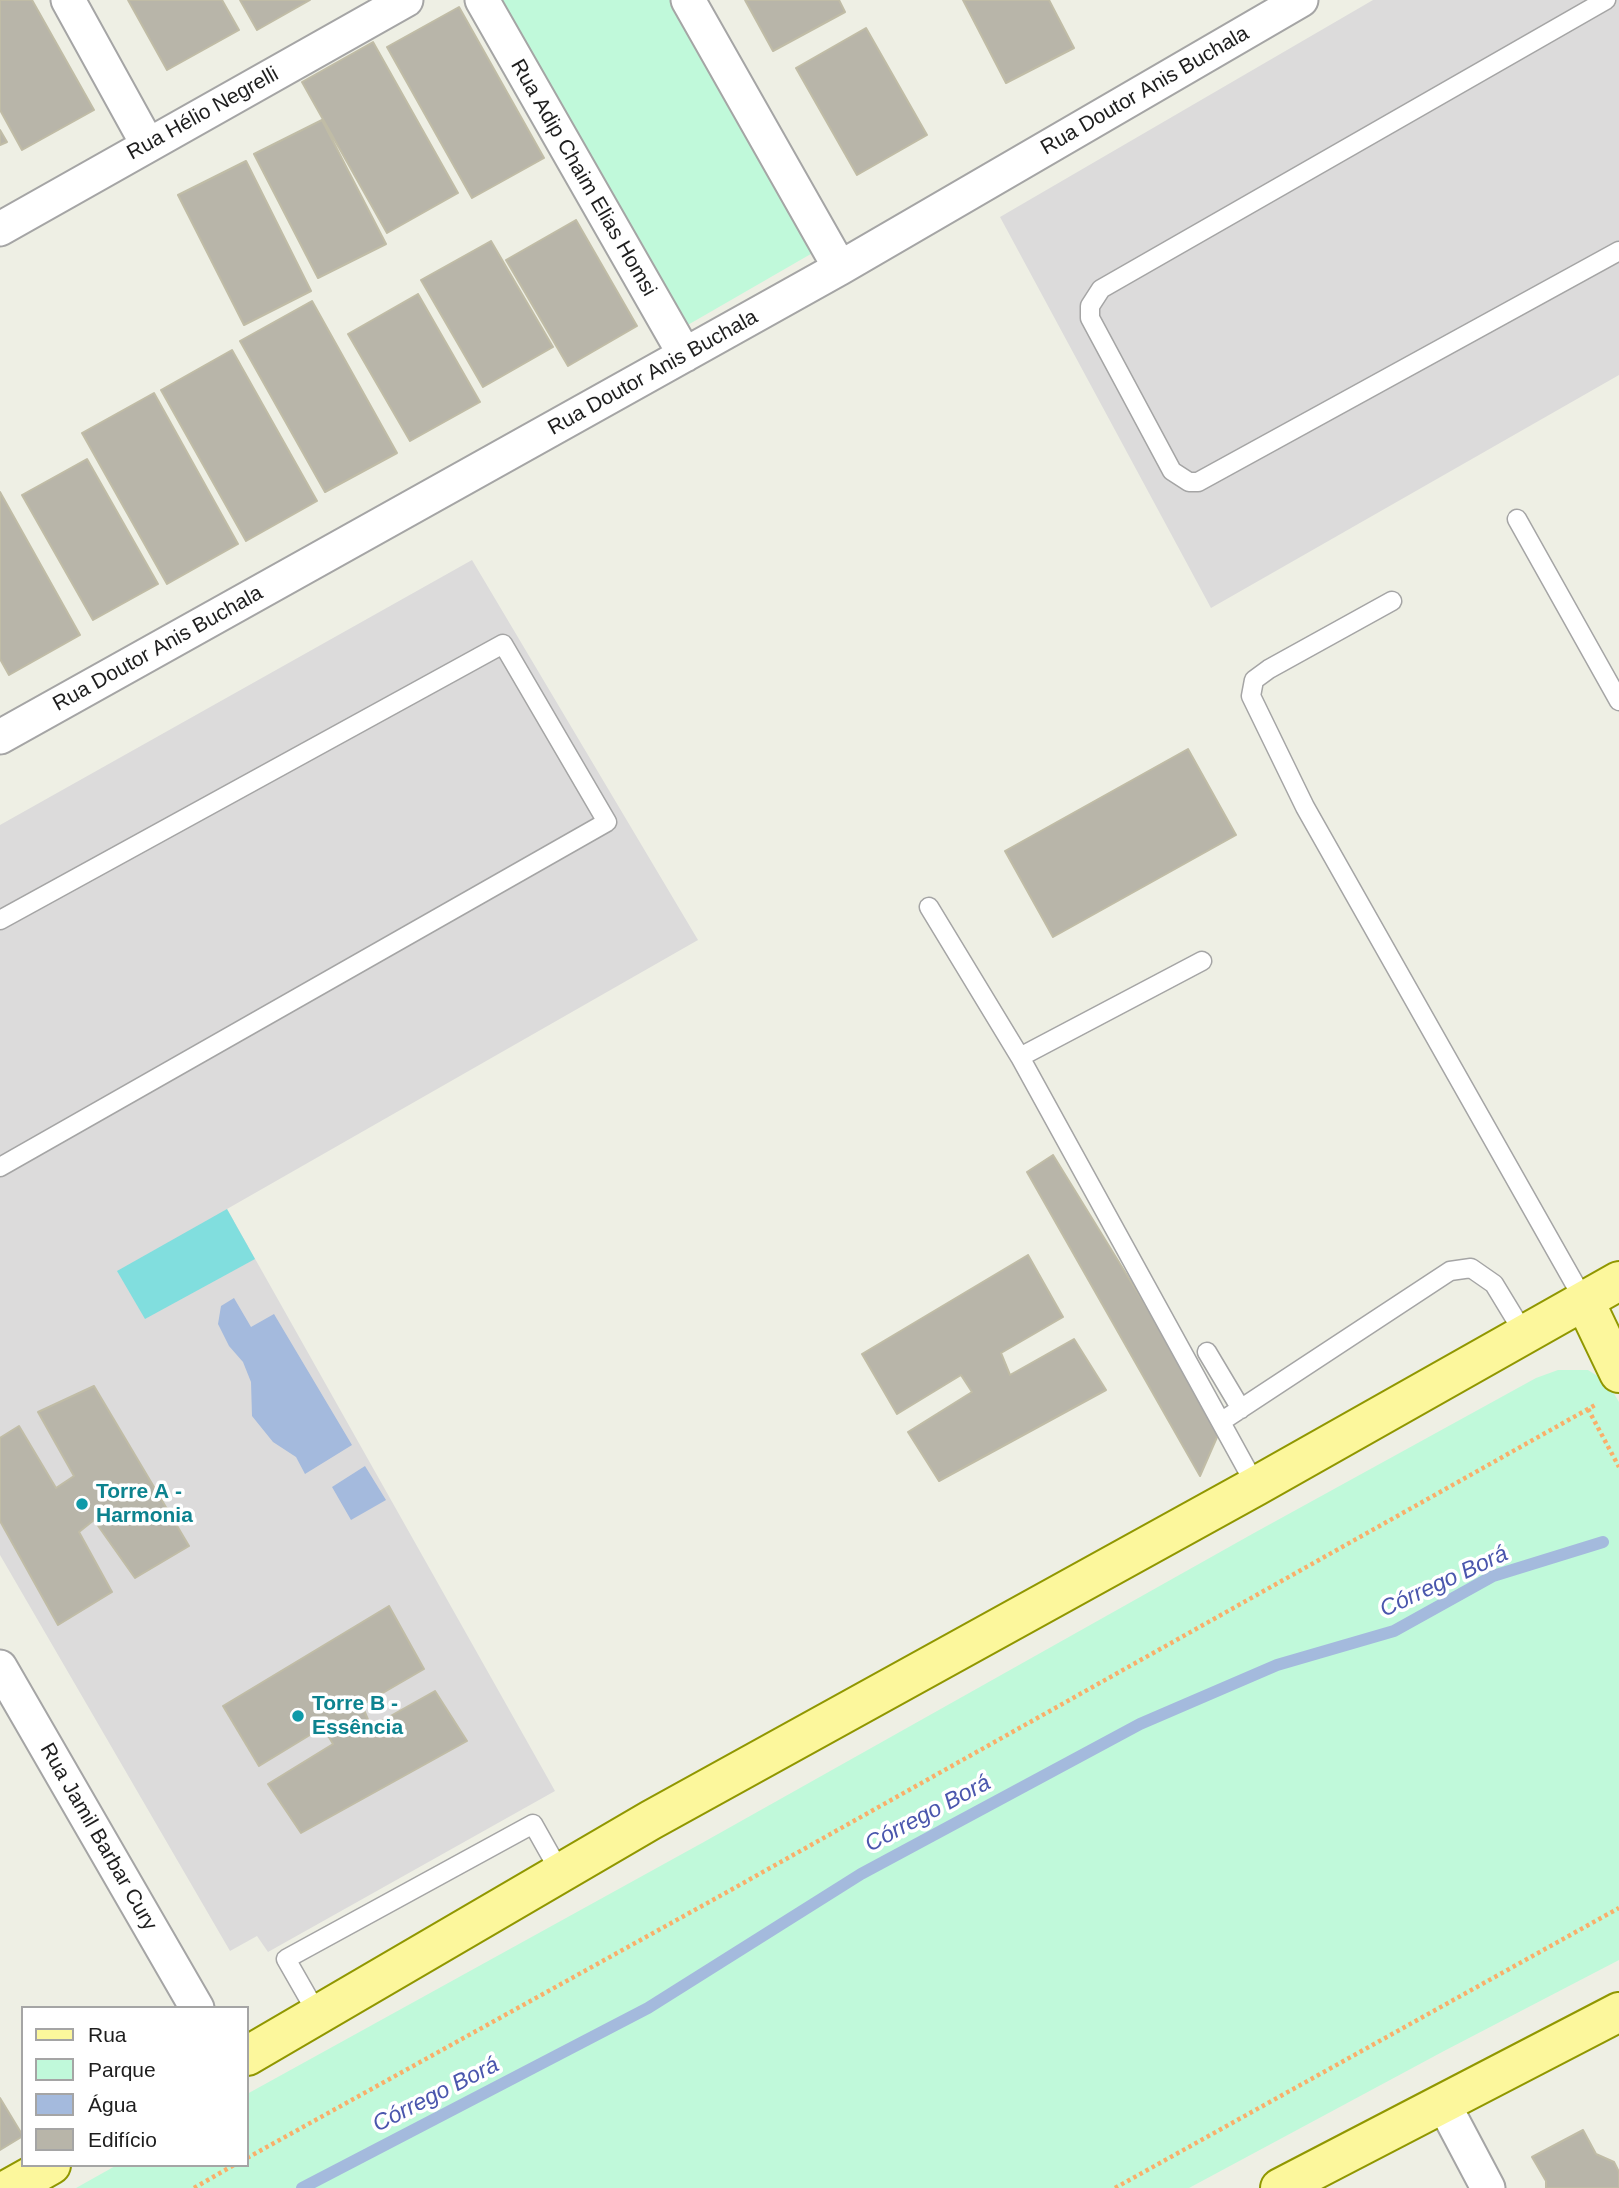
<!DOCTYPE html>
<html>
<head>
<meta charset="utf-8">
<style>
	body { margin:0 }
	#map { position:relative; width:1619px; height:2188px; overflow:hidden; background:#eeefe4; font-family:Arial,sans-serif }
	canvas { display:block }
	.legend { position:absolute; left:21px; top:2006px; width:228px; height:161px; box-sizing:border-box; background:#fff; border:2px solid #a5a5a5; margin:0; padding:9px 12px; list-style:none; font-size:21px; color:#1e1e1e }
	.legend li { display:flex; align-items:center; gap:14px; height:35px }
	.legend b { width:35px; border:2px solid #a5a5a5 }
</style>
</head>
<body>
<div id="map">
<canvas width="1619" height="2188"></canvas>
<ul class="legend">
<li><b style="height:9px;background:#fcf79c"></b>Rua</li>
<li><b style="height:19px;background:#c0f9da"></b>Parque</li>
<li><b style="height:19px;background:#a4badd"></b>Água</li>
<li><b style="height:19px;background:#b8b5a9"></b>Edifício</li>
</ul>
</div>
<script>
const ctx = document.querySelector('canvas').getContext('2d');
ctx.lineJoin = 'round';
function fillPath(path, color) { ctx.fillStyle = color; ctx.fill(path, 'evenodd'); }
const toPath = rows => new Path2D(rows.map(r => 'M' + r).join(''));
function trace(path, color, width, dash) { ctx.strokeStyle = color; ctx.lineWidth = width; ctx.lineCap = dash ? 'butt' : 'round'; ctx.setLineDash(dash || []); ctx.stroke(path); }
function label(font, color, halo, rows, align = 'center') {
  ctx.font = font + ' Arial,sans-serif'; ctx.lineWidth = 7; ctx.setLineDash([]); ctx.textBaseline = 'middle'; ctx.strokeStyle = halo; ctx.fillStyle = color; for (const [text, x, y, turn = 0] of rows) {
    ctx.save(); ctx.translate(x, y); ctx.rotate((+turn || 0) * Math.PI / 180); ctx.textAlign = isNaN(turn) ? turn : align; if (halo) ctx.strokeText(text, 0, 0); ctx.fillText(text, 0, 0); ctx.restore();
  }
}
fillPath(toPath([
	[1373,0,1619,0,1619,375,1211,608,1000,217],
	[472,560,698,940,227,1209,555,1791,268,1952,257,1936,230,1951,0,1555,0,825]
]), '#dcdbdb');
fillPath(toPath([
	[500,0,673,0,816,251,686,326],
	[1558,1370,1588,1370,1607,1382,1619,1402,1619,1960,1444,2051,1189,2188,76,2188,117,2165,247,2165,247,2094,702,1843,1254,1533,1536,1378]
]), '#c0f9da');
fillPath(toPath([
	[227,1209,255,1259,145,1319,117,1271]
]), '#81dede');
fillPath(toPath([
	[234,1298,251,1327,274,1314,352,1445,305,1474,296,1457,273,1442,252,1416,251,1382,243,1362,229,1346,218,1324,221,1306],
	[365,1466,386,1500,351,1520,332,1487]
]), '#a4badd');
trace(toPath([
	[302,2188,648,2008,861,1874,1140,1724,1277,1665,1394,1631,1493,1576,1603,1542]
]), '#a4badd', 12);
const building = toPath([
	[0,0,32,0,94,110,22,150,0,110,0,0],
	[128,0,222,0,239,30,167,70,128,0],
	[240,0,310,0,257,30,240,0],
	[745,0,839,0,845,12,773,51,745,0],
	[963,0,1049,0,1074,48,1006,83,963,0],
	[459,7,544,158,472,198,387,47,459,7],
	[866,28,927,135,857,175,796,68,866,28],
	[373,42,458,193,387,233,302,82,373,42],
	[322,120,386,244,318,278,254,154,322,120],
	[0,130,7,142,0,145,0,130],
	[246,161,311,291,244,325,178,195,246,161],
	[576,220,637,326,568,366,506,260,576,220],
	[491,241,553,347,483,387,421,280,491,241],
	[418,294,480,402,410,441,348,334,418,294],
	[312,301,397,453,325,492,240,341,312,301],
	[232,350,317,501,246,541,161,390,232,350],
	[154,393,238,544,167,584,82,433,154,393],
	[87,459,158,584,93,620,22,495,87,459],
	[0,492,80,635,9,675,0,659,0,492],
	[1188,749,1236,835,1053,937,1005,851,1188,749],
	[1053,1155,1221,1428,1200,1476,1027,1172,1053,1155],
	[1028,1255,1063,1317,1001,1353,1010,1375,1074,1339,1106,1390,939,1481,908,1432,972,1392,961,1375,897,1414,862,1354,1028,1255],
	[94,1386,189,1546,135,1578,94,1520,79,1532,112,1592,58,1625,0,1521,0,1438,19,1426,56,1488,74,1476,38,1412,94,1386],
	[389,1606,424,1669,362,1705,371,1727,435,1691,467,1741,301,1833,268,1784,333,1744,323,1727,259,1766,223,1706,389,1606],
	[0,2098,23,2136,0,2150,0,2098],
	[1583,2130,1596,2154,1614,2162,1619,2172,1619,2188,1546,2188,1546,2181,1532,2157,1583,2130]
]);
fillPath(building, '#b8b5a9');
trace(building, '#c0bca6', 2);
const lane = toPath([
	[1606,0,1101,289,1090,306,1090,318,1172,471,1189,482,1198,482,1619,251],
	[1517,519,1619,701],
	[1392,601,1269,669,1254,680,1251,696,1305,807,1585,1302],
	[929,907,1020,1057,1256,1486],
	[0,920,503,644,607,822,0,1167],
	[1020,1057,1202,961],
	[1207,1352,1241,1409],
	[1222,1421,1450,1271,1471,1268,1494,1284,1525,1335],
	[318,2015,286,1959,533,1824,560,1872]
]);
const street = toPath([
	[68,0,148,145],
	[482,0,685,355],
	[688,0,840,268],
	[0,229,406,0],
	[0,737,840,268,1301,0],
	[0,1667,197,2008],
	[1443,2103,1488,2188]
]);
const primary = toPath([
	[1585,1302,1619,1373],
	[247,2056,651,1820,1256,1486,1619,1281],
	[10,2188,51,2165],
	[1280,2188,1619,2012]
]);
trace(lane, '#a5a5a5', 21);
trace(street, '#a5a5a5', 37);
trace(primary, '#909700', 42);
trace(toPath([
	[1588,1409,1619,1467],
	[247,2158,729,1891,1597,1404],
	[194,2188,234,2165],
	[1115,2188,1619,1908]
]), '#f9af6a', 4.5, [3.5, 3.5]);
trace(lane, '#fff', 18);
trace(street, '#fff', 33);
trace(primary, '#fcf79c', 38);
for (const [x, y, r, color] of [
	[82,1504,7,"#0f9aa8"],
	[298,1716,7,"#0f9aa8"]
]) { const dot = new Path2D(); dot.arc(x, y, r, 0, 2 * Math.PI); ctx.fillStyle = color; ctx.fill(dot); trace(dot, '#fff', 2.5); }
label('21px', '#1e1e1e', '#fff', [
	["Rua Doutor Anis Buchala",1145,91,-30],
	["Rua Hélio Negrelli",203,114,-29],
	["Rua Adip Chaim Elias Homsi",583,178,60],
	["Rua Doutor Anis Buchala",653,373,-29],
	["Rua Doutor Anis Buchala",158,649,-29],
	["Rua Jamil Barbar Cury",98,1837,60]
]);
label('bold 21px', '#0d838f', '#fff', [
	["Torre A -",96,1492],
	["Harmonia",96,1516],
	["Torre B -",312,1704],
	["Essência",312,1728]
], 'left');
label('italic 23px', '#4a56ad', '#fff', [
	["Córrego Borá",1444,1582,-25],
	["Córrego Borá",928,1814,-28],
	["Córrego Borá",436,2095,-27]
]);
</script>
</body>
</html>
